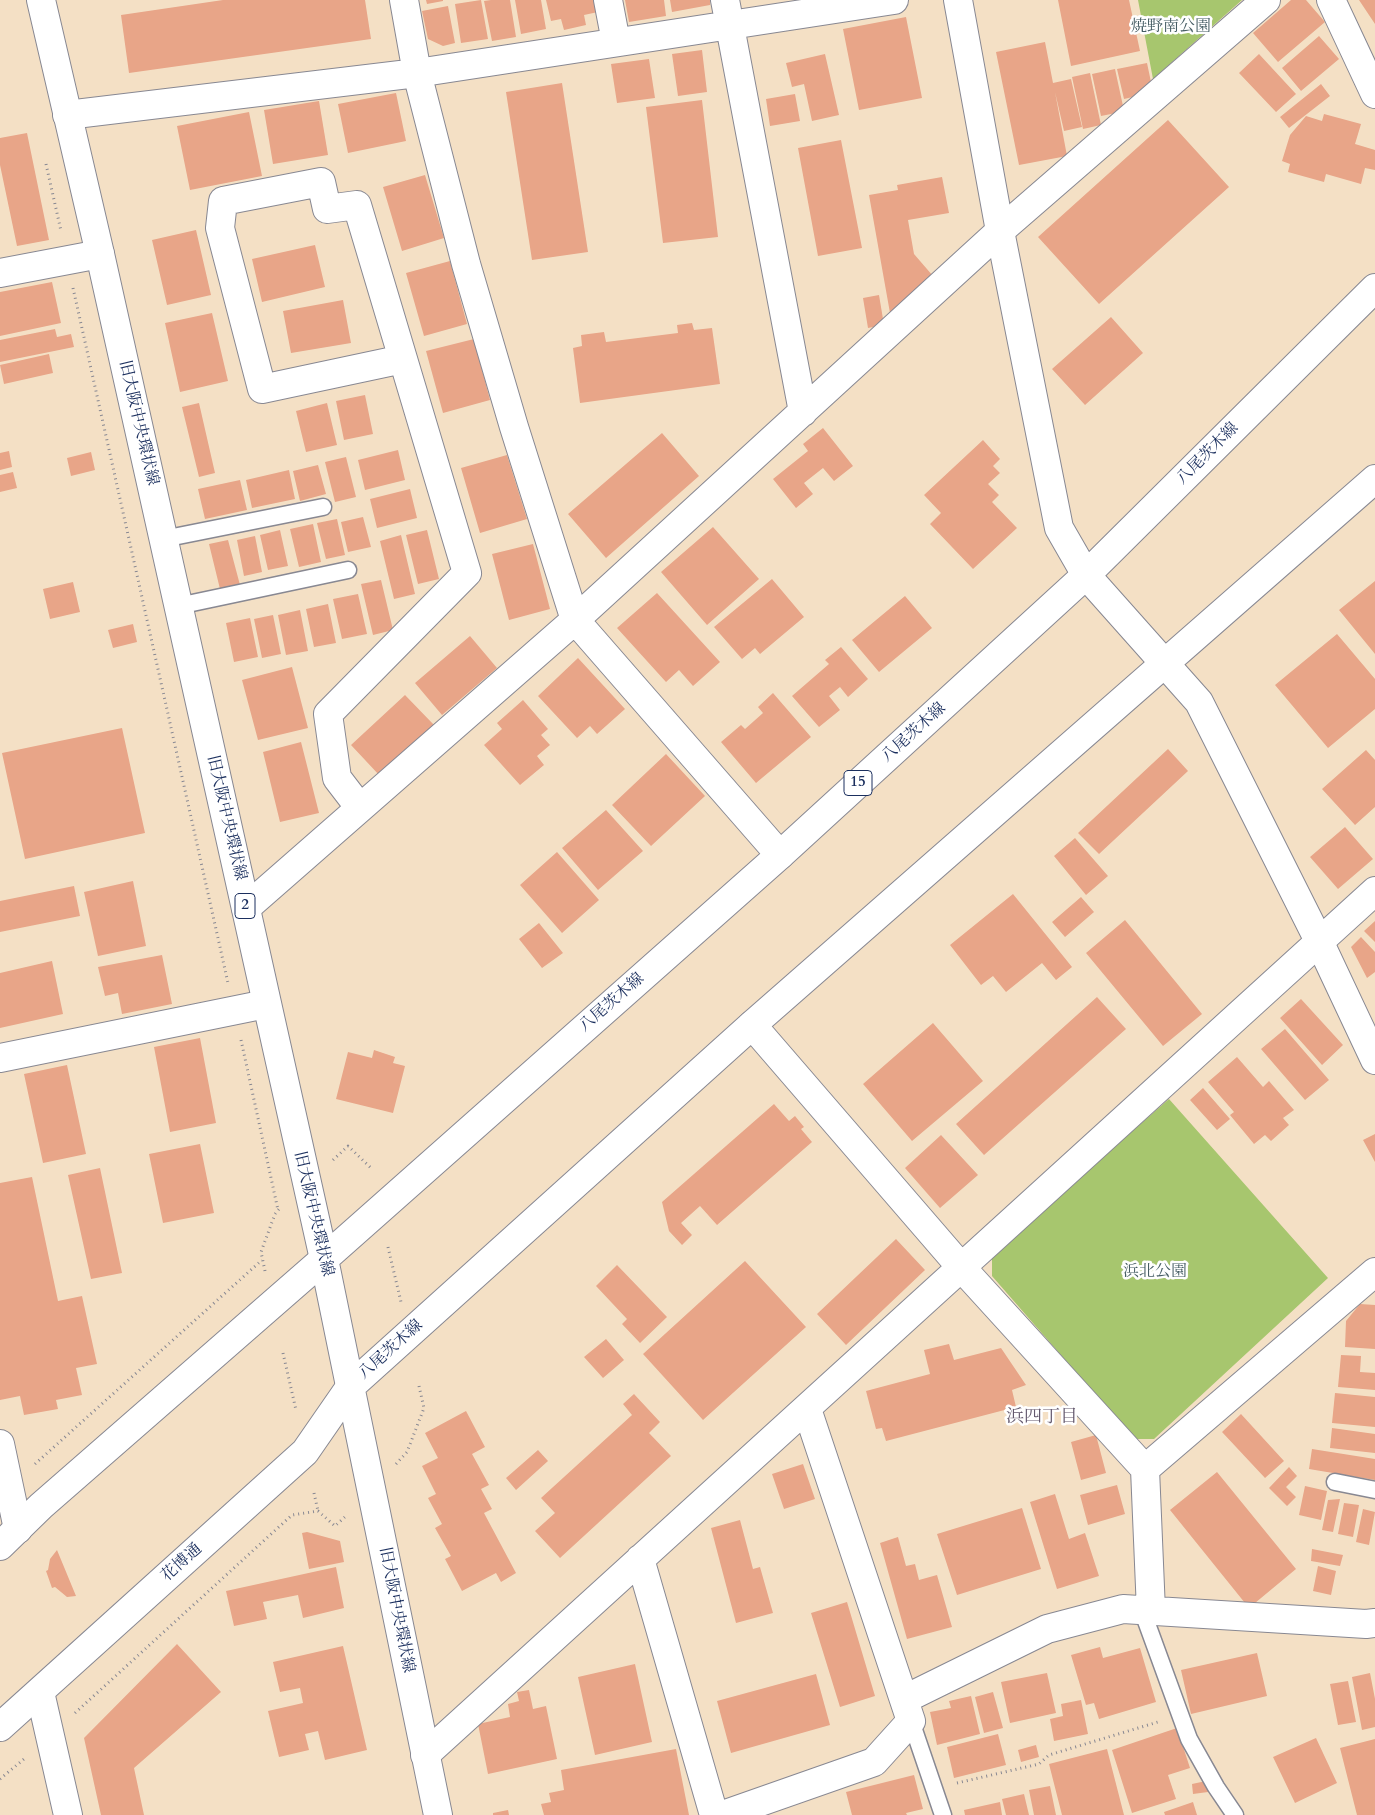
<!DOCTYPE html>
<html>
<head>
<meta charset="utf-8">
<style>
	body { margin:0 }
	canvas { display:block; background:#f4e0c5 }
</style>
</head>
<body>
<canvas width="1375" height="1815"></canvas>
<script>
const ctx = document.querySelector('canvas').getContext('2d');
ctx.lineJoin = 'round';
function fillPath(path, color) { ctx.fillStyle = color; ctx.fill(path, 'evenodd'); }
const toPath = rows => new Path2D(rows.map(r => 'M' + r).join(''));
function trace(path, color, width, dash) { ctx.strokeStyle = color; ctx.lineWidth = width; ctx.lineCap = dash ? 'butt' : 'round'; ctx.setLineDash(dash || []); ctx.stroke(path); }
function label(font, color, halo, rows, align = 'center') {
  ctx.font = font + ' Cardo,"Noto Serif JP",serif'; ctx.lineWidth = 5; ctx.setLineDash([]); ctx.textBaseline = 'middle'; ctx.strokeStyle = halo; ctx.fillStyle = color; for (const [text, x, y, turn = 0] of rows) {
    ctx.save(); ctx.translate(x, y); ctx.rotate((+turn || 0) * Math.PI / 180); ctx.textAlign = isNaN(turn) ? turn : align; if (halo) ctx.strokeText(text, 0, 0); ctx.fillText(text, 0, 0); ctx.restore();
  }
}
fillPath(toPath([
	[1138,0,1242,0,1153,79],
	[1169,1099,1328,1278,1154,1439,1134,1439,992,1276,992,1254]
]), '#a7c66e');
fillPath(toPath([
	[223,0,365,0,371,39,129,73,121,15],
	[426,0,443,0,443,1,427,4],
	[481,0,488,39,461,43,455,4],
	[491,0,510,0,516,37,492,41,484,1],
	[515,0,541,0,546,29,521,34],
	[546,0,595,0,598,12,584,15,586,25,564,30,561,19,551,21],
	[625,0,664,0,666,16,629,22],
	[670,0,710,0,710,5,672,12],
	[1058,0,1129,0,1140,51,1071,66],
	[1291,0,1306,0,1325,22,1278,62,1253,33],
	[1359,0,1375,0,1375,24],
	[448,6,455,43,443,46,428,39,422,11],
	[906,17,922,98,859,110,843,29],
	[1319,36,1339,59,1301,91,1282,68],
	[1045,42,1053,83,1071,79,1082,127,1064,131,1055,92,1067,156,1019,165,996,52],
	[702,50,707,92,678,96,672,54],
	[825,54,839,115,812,121,804,84,792,87,786,63],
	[1259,54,1296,94,1276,112,1239,73],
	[649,59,655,98,617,103,611,64],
	[1147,63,1151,82,1137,96,1124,99,1117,69],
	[1115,69,1123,106,1116,113,1101,116,1092,74],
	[1090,73,1101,125,1083,129,1072,77],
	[562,83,588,252,532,260,506,92],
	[1321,84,1330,96,1289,128,1280,117],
	[396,93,406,141,348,153,338,104],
	[795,94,800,121,770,126,766,99],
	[702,100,718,237,663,243,646,107],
	[319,101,328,155,273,164,264,110],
	[249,112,262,176,190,190,177,126],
	[1324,114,1361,124,1355,144,1375,150,1375,170,1365,168,1361,184,1326,174,1324,182,1288,172,1290,164,1282,161,1290,135,1306,116,1322,121],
	[1168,120,1229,187,1099,304,1038,237],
	[27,133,49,240,17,246,0,165,0,138],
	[841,140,862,248,818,256,798,148],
	[425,175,444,238,402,251,383,187],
	[942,177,949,213,908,220,914,254,933,276,890,313,869,195,898,190,897,185],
	[196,230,211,295,167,305,152,240],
	[315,245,325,287,262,302,252,259],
	[450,261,467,324,424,336,406,273],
	[52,282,61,323,0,336,0,292],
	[879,295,884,325,868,328,863,298],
	[343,300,351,343,291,353,283,311],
	[212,313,228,381,180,392,165,323],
	[1111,317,1143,353,1085,405,1052,369],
	[692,323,694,330,712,328,720,384,580,403,573,348,582,346,581,335,604,332,606,342,678,333,677,325],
	[55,329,57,337,71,334,74,347,0,362,0,340],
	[474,339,490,400,443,413,426,351],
	[49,354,53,373,4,384,0,365],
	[365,395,373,434,344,440,336,401],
	[199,403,215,473,199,477,182,407],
	[327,403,337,445,306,452,296,411],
	[823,428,853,466,834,481,823,468,804,483,813,494,796,508,773,479,808,451,803,444],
	[662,433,699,476,606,558,568,514],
	[983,440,1000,459,993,466,1000,473,988,484,999,495,992,502,1017,528,973,569,930,524,941,513,924,495],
	[398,450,405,480,365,490,358,460],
	[9,451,12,467,0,470,0,453],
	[91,452,95,470,71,476,67,458],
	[507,455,527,519,480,533,461,468],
	[346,457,356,497,335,502,325,462],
	[318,465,326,494,300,501,293,471],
	[289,470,295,499,252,508,246,480],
	[13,472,17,488,0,492,0,475],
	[240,480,247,510,205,519,198,489],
	[410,489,417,518,377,528,370,499],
	[363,517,371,547,348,552,341,522],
	[337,519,345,555,326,559,317,523],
	[313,524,321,562,299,567,290,529],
	[713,527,759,579,707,625,661,572],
	[280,530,288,566,268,570,260,535],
	[427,530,439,579,418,584,406,535],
	[401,535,415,594,394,599,380,541],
	[255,536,262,572,244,576,237,540],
	[228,540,240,585,220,589,209,544],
	[533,544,550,609,509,620,492,554],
	[772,579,804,617,760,654,755,648,742,659,714,627],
	[381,580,393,630,373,635,361,584],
	[1375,581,1375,654,1339,610],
	[73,582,80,612,50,619,43,589],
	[657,593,720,662,693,686,679,670,666,682,617,628],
	[358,594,367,634,342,639,333,599],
	[905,596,932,628,879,672,852,640],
	[328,604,336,643,314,647,306,609],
	[300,610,308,651,286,655,278,615],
	[273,615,281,654,262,658,254,619],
	[250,618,258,657,234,662,226,623],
	[133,624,137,642,113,648,108,630],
	[1337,634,1375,679,1375,709,1328,748,1275,685],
	[470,636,497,668,442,715,415,683],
	[841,647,868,679,848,697,840,687,829,696,840,710,819,727,792,696,829,664,825,660],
	[578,658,625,709,597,734,590,726,577,738,538,696],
	[292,667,308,728,258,740,242,680],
	[773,693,811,737,756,783,721,742,741,725,745,729,763,713,758,707],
	[405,695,434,725,380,776,351,745],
	[523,700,548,729,541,735,550,745,537,756,544,765,520,785,484,745,502,729,497,723],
	[122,728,145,833,25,859,2,753],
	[301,742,319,813,280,822,263,752],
	[1168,749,1188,771,1099,854,1078,833],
	[1366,750,1375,760,1375,807,1355,825,1322,789],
	[666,754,705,796,651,846,612,805],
	[606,810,643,851,598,890,562,848],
	[1345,827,1373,859,1338,889,1310,857],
	[1075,838,1108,876,1086,895,1054,856],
	[557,852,599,900,562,933,520,885],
	[133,881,146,946,98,956,84,892],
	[74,886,80,916,0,932,0,901],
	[1013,894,1072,967,1056,980,1042,963,1006,992,993,976,981,985,950,945],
	[1081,897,1094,912,1065,937,1052,922],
	[1125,920,1202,1014,1163,1046,1086,953],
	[1375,921,1375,942,1364,931],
	[539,923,563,953,542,968,519,939],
	[1361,937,1375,952,1375,972,1367,978,1351,947],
	[162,955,172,1004,122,1014,118,993,105,996,98,967],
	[52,961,63,1014,0,1028,0,973],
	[1097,997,1126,1029,984,1155,956,1124],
	[1301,999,1343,1045,1322,1065,1280,1018],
	[933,1023,983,1081,912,1141,863,1084],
	[1285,1029,1329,1080,1305,1100,1261,1049],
	[200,1038,216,1123,170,1132,154,1047],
	[374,1050,395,1057,393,1063,405,1066,393,1113,336,1099,348,1052,372,1058],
	[1237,1057,1263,1087,1269,1081,1294,1110,1283,1118,1289,1125,1271,1141,1265,1135,1254,1144,1230,1115,1234,1112,1208,1082],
	[67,1065,86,1154,43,1163,24,1074],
	[1203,1088,1230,1119,1217,1130,1190,1100],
	[774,1104,789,1121,795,1116,804,1127,801,1129,812,1142,717,1225,700,1206,681,1223,692,1235,682,1245,669,1231,662,1202],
	[1375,1134,1375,1162,1363,1140],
	[941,1135,978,1175,940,1208,905,1168],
	[200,1144,214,1213,163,1223,149,1154],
	[100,1168,122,1273,91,1279,68,1175],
	[32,1177,58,1301,82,1296,97,1364,76,1368,82,1395,56,1400,58,1409,24,1415,20,1396,0,1400,0,1183],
	[896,1239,925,1270,846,1345,817,1314],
	[745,1261,806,1327,703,1420,643,1354],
	[617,1265,667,1317,640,1343,622,1324,627,1319,596,1286],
	[1360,1304,1375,1305,1375,1349,1345,1347,1346,1321],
	[606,1339,624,1360,603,1378,584,1357],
	[949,1344,954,1360,1001,1348,1026,1385,1012,1390,1016,1407,886,1441,882,1428,876,1429,866,1391,930,1374,924,1350],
	[1341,1355,1361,1356,1360,1372,1375,1373,1375,1390,1338,1387],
	[1335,1393,1375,1397,1375,1427,1332,1423],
	[634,1394,660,1422,649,1433,671,1456,560,1558,535,1531,555,1513,541,1498,632,1415,623,1404],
	[466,1411,485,1447,472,1454,489,1485,481,1489,492,1509,484,1513,516,1573,501,1582,496,1573,462,1591,445,1559,451,1556,435,1528,442,1524,428,1498,436,1494,422,1466,438,1458,425,1433],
	[1241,1414,1284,1461,1265,1478,1222,1432],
	[1332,1428,1375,1434,1375,1453,1330,1448],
	[1096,1435,1106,1473,1081,1480,1071,1442],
	[1312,1449,1375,1459,1375,1480,1309,1469],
	[538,1450,548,1461,516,1490,506,1478],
	[803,1464,815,1499,784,1509,772,1474],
	[1289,1467,1297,1476,1286,1487,1296,1497,1287,1506,1269,1488],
	[1217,1472,1296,1569,1249,1608,1170,1510],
	[1117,1485,1125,1514,1088,1525,1080,1495],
	[1305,1486,1327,1491,1321,1520,1299,1515],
	[1055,1494,1069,1539,1085,1533,1099,1576,1057,1589,1030,1502],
	[1340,1499,1333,1532,1322,1530,1328,1500],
	[1344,1503,1359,1505,1353,1537,1338,1534],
	[1022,1508,1041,1569,957,1595,937,1534],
	[1363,1509,1375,1512,1369,1545,1356,1542],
	[740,1520,753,1569,760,1567,773,1613,736,1623,711,1528],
	[307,1532,340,1541,344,1562,309,1569,302,1533],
	[898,1537,906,1566,915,1564,919,1580,937,1575,952,1627,907,1639,880,1543],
	[1312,1549,1343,1555,1340,1566,1311,1561],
	[57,1550,76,1596,67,1597,55,1587,52,1588,46,1571,48,1570,50,1559],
	[1318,1566,1336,1571,1331,1595,1313,1591],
	[336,1567,344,1608,303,1618,298,1595,263,1602,267,1619,234,1626,226,1591],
	[847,1602,875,1696,840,1707,811,1613],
	[177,1644,221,1692,134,1768,144,1815,101,1815,84,1738],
	[343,1646,367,1750,325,1760,318,1731,305,1734,309,1750,279,1757,268,1711,303,1703,300,1688,280,1692,273,1662],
	[1100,1647,1103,1658,1140,1648,1156,1702,1099,1719,1094,1703,1086,1705,1071,1655],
	[1257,1653,1267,1696,1191,1714,1181,1670],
	[635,1664,652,1742,595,1755,578,1677],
	[1047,1673,1056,1713,1010,1723,1001,1682],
	[1370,1673,1375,1699,1375,1727,1362,1730,1352,1677],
	[816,1674,830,1725,731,1753,717,1701],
	[1348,1681,1356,1722,1338,1725,1330,1684],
	[529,1690,533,1709,546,1706,557,1759,488,1774,478,1724,510,1717,508,1704,519,1701,517,1692],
	[993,1692,1003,1728,984,1733,975,1697],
	[971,1696,980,1734,937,1745,930,1712,951,1708,949,1701],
	[1081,1700,1088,1734,1054,1741,1050,1719,1063,1716,1061,1704],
	[1177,1728,1190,1768,1168,1775,1176,1799,1132,1813,1112,1750],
	[998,1734,1006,1765,954,1778,947,1747],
	[1316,1738,1337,1783,1295,1803,1273,1757],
	[1375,1739,1375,1815,1357,1815,1340,1748],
	[1036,1745,1039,1757,1021,1762,1018,1750],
	[676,1749,689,1815,544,1815,541,1804,551,1802,549,1793,564,1790,561,1770],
	[1107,1749,1124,1815,1062,1815,1049,1764],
	[914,1775,923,1809,906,1813,907,1815,852,1815,846,1792],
	[1206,1781,1208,1792,1193,1794,1192,1784],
	[1050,1786,1056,1815,1034,1815,1029,1790],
	[1024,1794,1029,1815,1006,1815,1002,1799],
	[1000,1802,1002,1815,965,1815,964,1810],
	[1193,1802,1197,1815,1165,1815,1164,1812],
	[508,1810,509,1815,493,1815,493,1813]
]), '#e8a588');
const lane = toPath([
	[163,539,323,507],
	[178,606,348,570],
	[1335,1482,1375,1490],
	[1142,1610,1189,1739,1216,1787,1235,1815],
	[911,1721,943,1815]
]);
const street = toPath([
	[404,0,417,73,466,264,514,427,575,620,780,855],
	[608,0,616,42],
	[725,0,803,412],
	[1331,0,1375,94],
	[67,115,417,73,894,0],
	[0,273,100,254],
	[360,808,337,778,328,714,467,573,357,205,327,209,321,182,223,201,220,228,262,389,403,359],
	[246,908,575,620,1000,231,1266,0],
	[752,1025,961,1267,1145,1469,1375,1272],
	[0,1058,266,1004],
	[0,1444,18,1529],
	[1145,1469,1151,1611],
	[640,1559,714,1815],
	[40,1692,68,1815],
	[905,1699,1047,1629,1123,1609,1366,1624,1375,1623],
	[425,1755,1375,891],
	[723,1815,874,1762,911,1721,807,1409]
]);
const secondary = toPath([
	[958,0,1000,231,1059,528,1086,575,1199,702,1319,941,1375,1060],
	[0,1546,41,1506,324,1259],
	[0,1727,305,1452,350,1387]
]);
const primary = toPath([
	[41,0,100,254,324,1259,438,1815],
	[324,1259,780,855,1086,575,1375,288],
	[350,1387,752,1025,1375,479]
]);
trace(lane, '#888892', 19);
trace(street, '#888892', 30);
trace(secondary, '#888892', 30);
trace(primary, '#888892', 30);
trace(toPath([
	[46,164,61,231],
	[73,288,228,983],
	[241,1040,278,1210],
	[333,1160,348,1146,371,1168],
	[388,1247,401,1302],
	[265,1271,261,1252,275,1214,279,1209],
	[283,1353,296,1410],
	[35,1464,262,1260],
	[396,1464,407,1452,424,1408,419,1386],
	[314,1493,318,1511],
	[75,1713,292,1515,318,1511,335,1526,347,1515],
	[0,1779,24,1759],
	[957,1783,1039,1764,1049,1755,1158,1722]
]), '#888892', 3, [1, 4]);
trace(lane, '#fff', 16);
trace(street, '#fff', 28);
trace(secondary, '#fff', 28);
trace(primary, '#fff', 28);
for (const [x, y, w] of [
	[858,783,28],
	[245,906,20]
]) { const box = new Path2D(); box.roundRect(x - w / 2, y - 12.5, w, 25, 4); ctx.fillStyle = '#fff'; ctx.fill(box); trace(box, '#1b2f5e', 1); }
label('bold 15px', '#1b2f5e', null, [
	["15",858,783],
	["2",245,906]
]);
label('16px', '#455c63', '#fff', [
	["焼野南公園",1171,27],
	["浜北公園",1155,1272]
]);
label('16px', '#1b2f5e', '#fff', [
	["旧大阪中央環状線",138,423,77],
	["八尾茨木線",1208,454,-45],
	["八尾茨木線",914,733,-42],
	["旧大阪中央環状線",226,818,77],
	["八尾茨木線",612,1003,-41],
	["旧大阪中央環状線",313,1214,77],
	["八尾茨木線",391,1350,-42],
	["花博通",182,1563,-42],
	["旧大阪中央環状線",396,1610,79]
]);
label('18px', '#63586d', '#fff', [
	["浜四丁目",1042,1418]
]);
</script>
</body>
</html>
